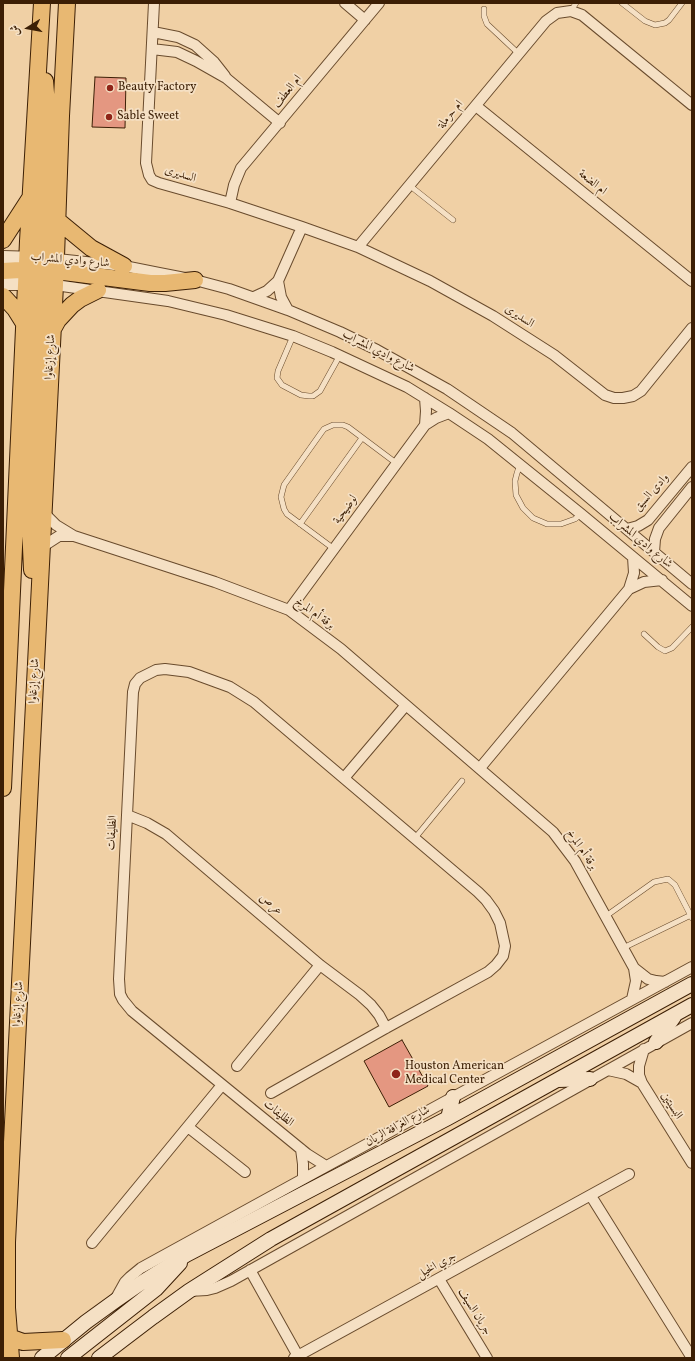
<!DOCTYPE html>
<html>
<head>
<meta charset="utf-8">
<style>
	body { margin:0 }
	#map { position:relative; width:695px; height:1361px; overflow:hidden; background:#f0d0a5; font-family:Vollkorn,Amiri,serif }
	canvas { display:block }
	.frame { position:absolute; inset:0; border:4px solid #3c1f05; pointer-events:none }
	.north { position:absolute; left:8px; top:8px; width:40px; height:40px; -webkit-text-stroke:3px #f5e0c4; paint-order:stroke; rotate:259deg; font-size:11px; font-weight:700; line-height:16px; text-align:center; color:#3c1f05 }
	.north::after { content:''; display:block; margin:auto; width:14px; height:18px; background:#3c1f05; clip-path:polygon(50% 0,100% 100%,50% 72%,0 100%) }
</style>
</head>
<body>
<div id="map">
<canvas width="695" height="1361"></canvas>
<div class="frame"></div>
<div class="north">ش</div>
</div>
<script>
const ctx = document.querySelector('canvas').getContext('2d');
ctx.lineJoin = 'round';
function fillPath(path, color) { ctx.fillStyle = color; ctx.fill(path, 'evenodd'); }
const toPath = rows => new Path2D(rows.map(r => 'M' + r).join(''));
function trace(path, color, width, dash) { ctx.strokeStyle = color; ctx.lineWidth = width; ctx.lineCap = dash ? 'butt' : 'round'; ctx.setLineDash(dash || []); ctx.stroke(path); }
function label(font, color, halo, rows, align = 'center') {
  ctx.font = font + ' Vollkorn,Amiri,serif'; ctx.lineWidth = 3.5; ctx.setLineDash([]); ctx.textBaseline = 'middle'; ctx.strokeStyle = halo; ctx.fillStyle = color; for (const [text, x, y, turn = 0] of rows) {
    ctx.save(); ctx.translate(x, y); ctx.rotate((+turn || 0) * Math.PI / 180); ctx.textAlign = isNaN(turn) ? turn : align; if (halo) ctx.strokeText(text, 0, 0); ctx.fillText(text, 0, 0); ctx.restore();
  }
}
const building = toPath([
	[95,77,126,78,125,128,92,127,95,77],
	[402,1040,428,1086,389,1107,364,1061,402,1040]
]);
fillPath(building, '#e49781');
trace(building, '#3c1f05', 1);
const service = toPath([
	[622,3,645,21,655,25,665,23,669,20,682,3],
	[484,9,484,16,487,24,519,54],
	[571,11,576,3],
	[409,185,453,220],
	[293,336,278,371,277,378,282,385,301,395,309,396,313,396,320,391,340,355],
	[520,465,517,473,515,481,516,495,523,508,533,518,547,524,561,524,575,519,581,514],
	[300,524,362,438],
	[334,549,287,514,284,509,281,497,284,485,321,433,324,429,333,425,343,425,348,427,396,463],
	[644,634,658,647,665,651,672,648,692,627],
	[415,838,462,781],
	[606,916,654,882,668,879,675,885,692,918],
	[623,948,691,915]
]);
const minor = toPath([
	[154,3,146,163,149,175,152,180,159,183,230,203,302,227,358,247,430,281,493,316,554,355,605,395,614,398,623,398,633,396,641,391,692,328],
	[345,3,365,20],
	[153,32,178,37,195,45,214,62,225,76],
	[152,49,177,52,196,61,226,78,280,123],
	[476,106,692,281],
	[230,203,234,185,241,168,379,3],
	[358,247,546,21,557,13,571,11,582,15,692,105],
	[57,259,124,266,159,273,195,280,229,289,288,310,340,332,377,350,447,389,512,433,692,584],
	[278,281,281,297,288,310],
	[55,285,168,301,226,315,293,336,332,352,407,387,449,413,488,439,581,514,692,606],
	[254,297,267,291,278,281,302,227],
	[425,425,426,411,425,398],
	[43,512,56,525,74,536,215,582,289,610,341,649,553,832,575,861,634,968,636,981,632,999],
	[627,529,638,526,648,520,692,467],
	[42,547,59,536,72,536],
	[654,552,655,539,659,528,692,487],
	[629,589,644,582,662,580],
	[289,610,425,425,436,418,449,413],
	[480,768,629,589,634,573,633,557],
	[344,778,406,705],
	[127,815,147,823,166,834,320,965,360,995,371,1005,379,1015,386,1028],
	[634,968,648,979,656,981,665,982],
	[644,1049,639,1066,639,1075,642,1083,692,1163],
	[237,1066,320,965],
	[608,1070,626,1074,642,1083],
	[271,1093,386,1028,488,972,496,965,503,956,505,946,500,923,494,911,486,900,478,892,254,702,230,687,189,672,165,669,156,670,140,678,135,684,133,692,119,979,120,994,123,1000,132,1011,307,1154,326,1166],
	[188,1127,245,1172],
	[301,1149,303,1164,303,1179],
	[591,1196,692,1358],
	[92,1243,222,1085],
	[250,1270,298,1356],
	[439,1279,487,1358],
	[189,1291,207,1290,215,1288,231,1281,692,1023],
	[115,1300,125,1282,130,1277,141,1268,303,1179,692,967],
	[294,1358,629,1174]
]);
const tertiary = toPath([
	[3,257,36,258],
	[3,284,34,284]
]);
const secondary = toPath([
	[656,1042,674,1017],
	[558,1080,590,1079],
	[448,1118,453,1097],
	[42,1358,86,1322,115,1301,141,1283,186,1255,448,1118,692,984],
	[68,1358,156,1289,180,1263],
	[99,1358,153,1317,189,1291,271,1239,692,1005]
]);
const primary = toPath([
	[45,81,48,116,40,258,42,268,46,276],
	[57,220,91,248,124,266],
	[3,240,30,198],
	[28,257,37,270,41,284,30,525,32,570],
	[3,271,37,269],
	[46,272,56,271,150,283,165,283,195,280],
	[3,296,15,309,25,325],
	[53,329,58,320,72,305,80,299,98,290],
	[3,788,28,241,42,3],
	[8,1335,12,1338,23,1342,63,1340],
	[11,1358,7,1308,7,1242,55,285,61,116,67,3]
]);
trace(service, '#694b2d', 6);
trace(minor, '#694b2d', 12);
trace(tertiary, '#694b2d', 14);
trace(secondary, '#3c1f05', 16);
trace(primary, '#3c1f05', 18);
trace(service, '#f5e0c4', 5);
trace(minor, '#f5e0c4', 10);
trace(tertiary, '#f5e0c4', 12);
trace(secondary, '#f5e0c4', 14);
trace(primary, '#e8b872', 16);
for (const [x, y, r, color] of [
	[110,88,4,"#8f2418"],
	[109,117,4,"#8f2418"],
	[396,1074,5,"#8f2418"]
]) { const dot = new Path2D(); dot.arc(x, y, r, 0, 2 * Math.PI); ctx.fillStyle = color; ctx.fill(dot); trace(dot, '#f5e0c4', 1.5); }
label('12px', '#3c1f05', '#f5e0c4', [
	["Beauty Factory",118,88],
	["Sable Sweet",117,117],
	["Houston American",405,1067],
	["Medical Center",405,1081]
], 'left');
label('12px', '#3c1f05', '#f5e0c4', [
	["ام العطف",288,92,-51],
	["ام حرملة",451,115,-50],
	["السديرى",180,175,17],
	["ام الضعة",592,183,39],
	["شارع وادي المشراب",70,261,5],
	["السديرى",519,317,33],
	["شارع وادي المشراب",378,352,27],
	["شارع إزغاوا",51,357,-87],
	["وادى السيق",652,493,-48],
	["لوضيحية",346,510,-54],
	["شارع وادي المشراب",640,541,40],
	["برقة أم المرخ",314,614,36],
	["شارع إزغاوا",35,681,-87],
	["الظليفات",113,833,-87],
	["برقة أم المرخ",581,850,56],
	["عرص",270,905,40],
	["شارع إزغاوا",19,1004,-87],
	["البسيتين",671,1106,58],
	["الظليفات",278,1114,39],
	["شارع الغرافة الريان",398,1127,-29],
	["جري الخيل",437,1266,-29],
	["جريان السيف",474,1312,58]
]);
</script>
</body>
</html>
